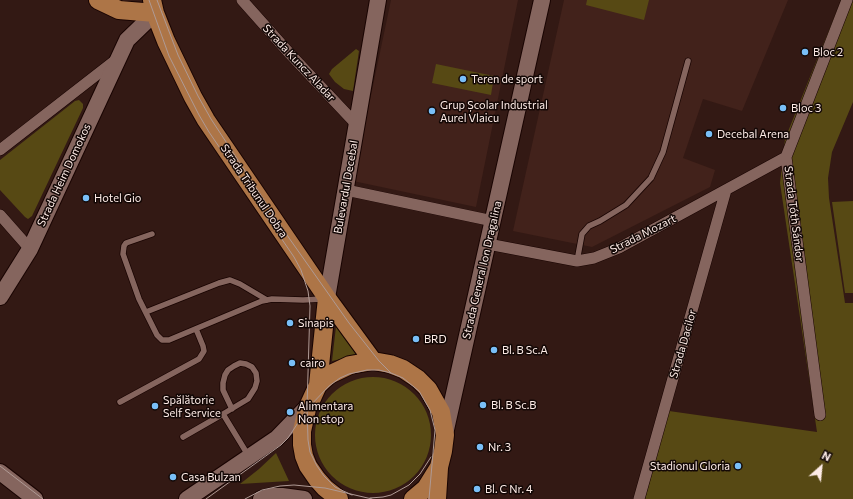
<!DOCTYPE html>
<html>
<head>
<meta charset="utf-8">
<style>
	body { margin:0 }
	#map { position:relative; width:853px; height:499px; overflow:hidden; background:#331914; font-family:Commissioner,sans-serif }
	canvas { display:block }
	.north { position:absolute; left:801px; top:447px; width:40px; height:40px; -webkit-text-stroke:3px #130806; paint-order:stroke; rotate:27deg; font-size:11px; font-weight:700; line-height:16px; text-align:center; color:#feece7 }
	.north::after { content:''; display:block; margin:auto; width:14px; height:18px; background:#feece7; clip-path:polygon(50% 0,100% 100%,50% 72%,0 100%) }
</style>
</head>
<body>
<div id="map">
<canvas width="853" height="499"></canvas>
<div class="north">N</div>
</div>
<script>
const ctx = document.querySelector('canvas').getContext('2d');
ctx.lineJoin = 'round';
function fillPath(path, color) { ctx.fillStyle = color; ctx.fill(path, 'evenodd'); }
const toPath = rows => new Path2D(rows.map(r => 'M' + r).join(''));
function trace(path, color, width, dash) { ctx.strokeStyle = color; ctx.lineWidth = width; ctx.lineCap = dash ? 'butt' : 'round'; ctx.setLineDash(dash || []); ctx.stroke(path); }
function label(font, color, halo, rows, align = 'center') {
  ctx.font = font + ' Commissioner,sans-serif'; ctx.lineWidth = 3; ctx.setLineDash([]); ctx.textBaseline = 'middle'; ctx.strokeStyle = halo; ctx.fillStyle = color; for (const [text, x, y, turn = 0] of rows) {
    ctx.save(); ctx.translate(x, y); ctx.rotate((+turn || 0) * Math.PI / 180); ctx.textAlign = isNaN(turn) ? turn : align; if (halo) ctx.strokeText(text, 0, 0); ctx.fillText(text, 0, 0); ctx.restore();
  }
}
fillPath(toPath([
	[391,0,518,0,476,207,353,181],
	[564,0,788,0,742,111,703,99,683,158,715,170,710,187,592,247,513,231]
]), '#42221b');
fillPath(toPath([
	[587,0,649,0,644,20,586,5],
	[841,0,853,0,853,102,832,152,828,178,829,198,845,303,853,303,853,499,645,499,669,411,817,432,780,183,785,139],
	[356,49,359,51,353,91,344,89,335,82,329,74,332,69],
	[436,64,494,76,491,95,432,83],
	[79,100,83,104,83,108,32,216,28,219,25,217,0,190,0,160,75,101],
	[853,201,853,293,845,293,832,202],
	[337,318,360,351,350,357,332,361],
	'315 435a58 58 0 1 1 116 0a58 58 0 1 1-116 0Z',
	[276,453,289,481,240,484,259,469]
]), '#574914');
const lane = toPath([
	[152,234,126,243,124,246,123,254,139,299,157,335,162,340,169,340,262,301,272,299,303,300,323,299],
	[577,261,582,234,589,226,600,221,626,205,651,178,663,152,688,61],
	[146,312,219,283,230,280,240,284,267,300],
	[120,402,199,359,204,351,203,346,196,329],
	[232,409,223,390,223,383,225,375,228,370,234,366,240,363,246,364,252,367,256,373,257,381,255,388,248,399,223,414,248,455],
	[183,437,223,414]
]);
const street = toPath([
	[242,0,290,54,357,125],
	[0,150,117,59],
	[346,190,493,221],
	[0,215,30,249],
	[488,244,577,261,594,258,619,248,786,157],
	[820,415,786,157,847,0],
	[639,499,726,190]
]);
const secondary = toPath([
	[0,297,30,249,127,40,155,13],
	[327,298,378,0],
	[445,434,542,0],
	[0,472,35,499],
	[187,499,277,438,308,406],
	[261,499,272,496,282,496,304,499]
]);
const primary = toPath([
	[98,0,119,10,155,13],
	[152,0,155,13,166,41,193,97,206,120,327,298,373,361],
	[318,385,327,298],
	[339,499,325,488,317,479,308,466,304,456,302,445,302,431,307,409,318,385,329,375,350,365,373,361,390,364,403,369,418,379,428,389,441,412,445,435,443,451,439,467,426,488,413,499],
	[437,499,439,468]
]);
trace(lane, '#190402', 7);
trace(street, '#190402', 12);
trace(secondary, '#190402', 18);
trace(primary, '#190402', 20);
trace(lane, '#85655e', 5.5);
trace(street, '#85655e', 11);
trace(secondary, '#85655e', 16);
trace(primary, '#ad7547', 18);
trace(toPath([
	[149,0,169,56,199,115,209,132,294,257,301,270,308,291,310,306,307,407,308,440,310,452,317,466,324,476,335,487,352,495],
	[157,0,178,55,198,96,211,119,289,238,349,323,379,361,391,373],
	[0,466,43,499],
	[370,498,383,497,391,495,409,485,420,474,431,457],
	[206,499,281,445,288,438,307,409,329,386,340,378,349,374,367,370,379,370,391,373,403,378,419,391,430,410,435,430,429,499],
	[245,499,262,490,280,486,294,485,325,488,372,499]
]), '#af9a95', 1);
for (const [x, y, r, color] of [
	[805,52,4,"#79bff8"],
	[463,79,4,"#79bff8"],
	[783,108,4,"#79bff8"],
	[432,111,4,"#79bff8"],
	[709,134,4,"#79bff8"],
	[86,198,4,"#79bff8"],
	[290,323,4,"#79bff8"],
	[416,339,4,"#79bff8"],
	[494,350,4,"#79bff8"],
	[292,363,4,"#79bff8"],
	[483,405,4,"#79bff8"],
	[155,406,4,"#79bff8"],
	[290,412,4,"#79bff8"],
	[480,447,4,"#79bff8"],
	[738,466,4,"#79bff8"],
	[173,477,4,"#79bff8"],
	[477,489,4,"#79bff8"]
]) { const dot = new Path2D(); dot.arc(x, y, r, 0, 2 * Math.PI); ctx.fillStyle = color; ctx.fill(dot); trace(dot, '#130806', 1.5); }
label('11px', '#feece7', '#130806', [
	["Bloc 2",813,52],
	["Teren de sport",471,79],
	["Grup Școlar Industrial",440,105],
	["Aurel Vlaicu",440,118],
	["Bloc 3",791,108],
	["Decebal Arena",717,134],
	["Hotel Gio",94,198],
	["Sinapis",298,323],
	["BRD",424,339],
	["Bl. B Sc.A",502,350],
	["cairo",300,363],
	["Spălătorie",163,400],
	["Self Service",163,413],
	["Bl. B Sc.B",491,405],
	["Alimentara",298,406],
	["Non stop",298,419],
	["Nr. 3",488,447],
	["Stadionul Gloria",730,466,"right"],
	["Casa Bulzan",181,477],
	["Bl. C Nr. 4",485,489]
], 'left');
label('11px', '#feece7', '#130806', [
	["Strada Kuncz Aladar",299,63,47],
	["Strada Heim Domokos",64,175,-65],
	["Bulevardul Decebal",346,187,-80],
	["Strada Tribunul Dobra",254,191,56],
	["Strada Tóth Sándor",794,214,83],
	["Strada Mozart",643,234,-27],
	["Strada General Ion Dragalina",482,270,-77],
	["Strada Dacilor",683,344,-74]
]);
</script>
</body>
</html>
